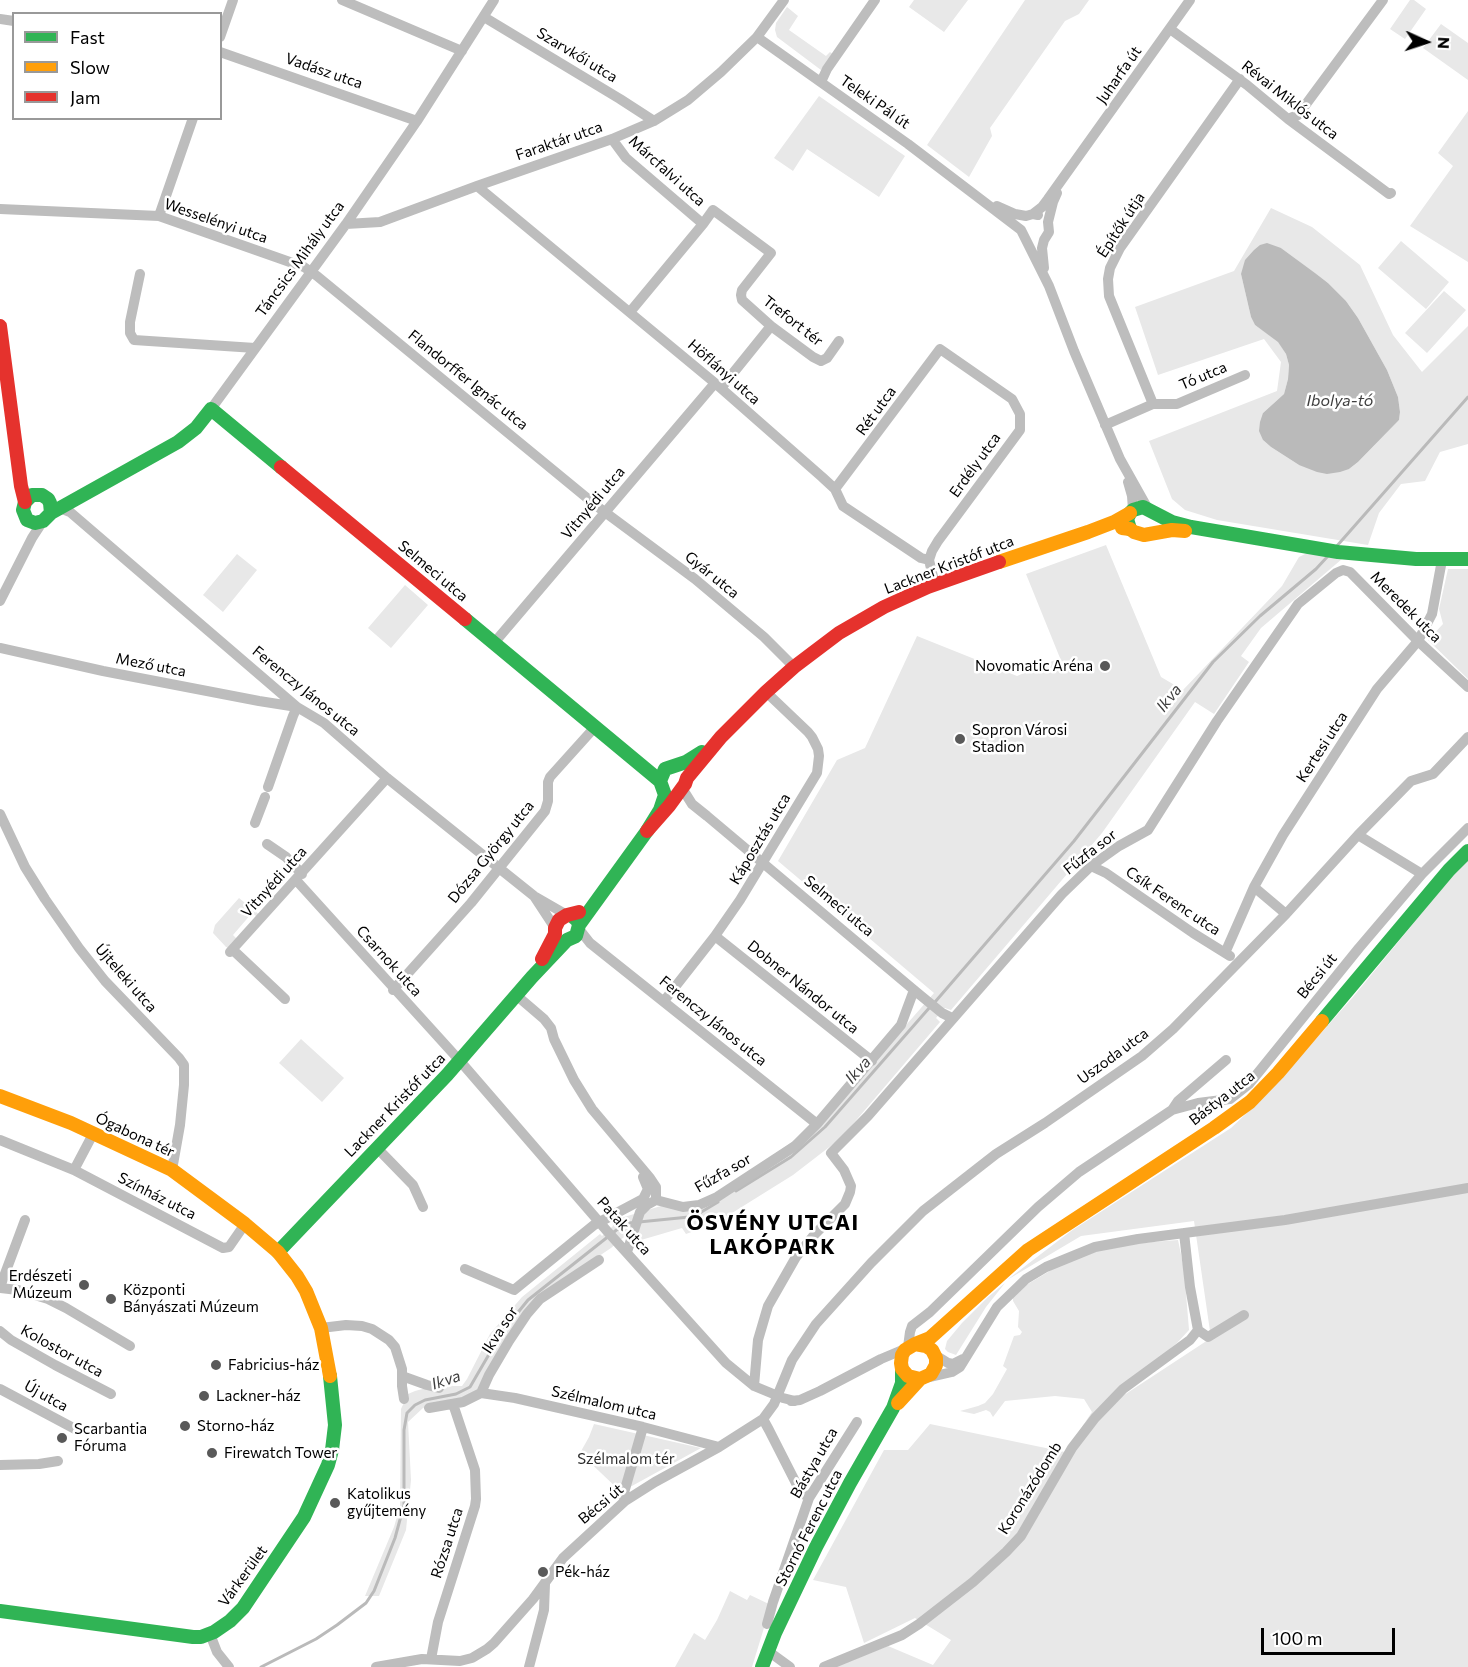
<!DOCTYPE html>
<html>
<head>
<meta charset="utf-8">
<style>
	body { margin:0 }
	#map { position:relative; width:1468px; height:1667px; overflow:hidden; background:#fff; font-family:Commissioner,sans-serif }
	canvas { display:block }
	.legend { position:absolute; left:12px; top:12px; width:210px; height:108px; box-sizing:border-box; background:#fff; border:2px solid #999; margin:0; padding:8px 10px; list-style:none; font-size:18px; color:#000 }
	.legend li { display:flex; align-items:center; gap:12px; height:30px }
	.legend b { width:30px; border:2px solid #999 }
	.north { position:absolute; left:1396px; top:12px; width:60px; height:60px; -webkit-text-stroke:4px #fff; paint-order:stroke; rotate:93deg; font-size:16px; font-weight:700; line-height:24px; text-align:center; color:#000 }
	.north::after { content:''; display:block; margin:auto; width:21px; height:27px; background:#000; clip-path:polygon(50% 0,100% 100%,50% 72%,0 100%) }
	.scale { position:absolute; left:1261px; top:1628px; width:134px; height:27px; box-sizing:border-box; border:3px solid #000; border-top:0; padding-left:8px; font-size:18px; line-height:21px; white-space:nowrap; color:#000; -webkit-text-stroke:4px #fff; paint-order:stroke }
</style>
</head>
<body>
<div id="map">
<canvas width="1468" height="1667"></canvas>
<ul class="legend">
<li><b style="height:8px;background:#30b455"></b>Fast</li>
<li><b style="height:8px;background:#ff9f0a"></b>Slow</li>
<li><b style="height:8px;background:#e5322d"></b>Jam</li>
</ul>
<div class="north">N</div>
<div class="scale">100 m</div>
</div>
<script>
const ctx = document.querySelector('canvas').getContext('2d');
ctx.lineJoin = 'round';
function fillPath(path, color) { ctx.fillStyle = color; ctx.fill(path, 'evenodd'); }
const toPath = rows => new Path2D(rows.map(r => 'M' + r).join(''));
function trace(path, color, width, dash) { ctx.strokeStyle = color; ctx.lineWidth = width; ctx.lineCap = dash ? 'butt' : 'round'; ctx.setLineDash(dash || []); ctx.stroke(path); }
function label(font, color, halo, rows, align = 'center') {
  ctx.font = font + ' Commissioner,sans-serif'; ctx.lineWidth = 5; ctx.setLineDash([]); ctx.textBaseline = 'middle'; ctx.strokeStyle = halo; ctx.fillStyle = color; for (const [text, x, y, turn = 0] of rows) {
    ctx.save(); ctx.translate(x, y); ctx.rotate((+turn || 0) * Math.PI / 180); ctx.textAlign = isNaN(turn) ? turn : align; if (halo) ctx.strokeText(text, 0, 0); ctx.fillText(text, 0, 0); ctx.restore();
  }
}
fillPath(toPath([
	[914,0,968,0,944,32,909,7],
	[1025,0,1089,0,1079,14,1065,21,990,128,992,136,969,177,927,145],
	[1410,0,1414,0,1426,9,1405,39,1390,29],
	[787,7,798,16,789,30,826,56,830,52,834,55,821,70,777,37,775,30,776,23],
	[1441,24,1468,43,1468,80,1423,48],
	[819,96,905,156,879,197,807,149,793,171,774,158],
	[1468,111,1468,262,1410,226,1453,166,1438,153],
	[1271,208,1312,227,1360,265,1393,335,1422,372,1468,326,1468,444,1440,452,1425,481,1401,484,1379,513,1368,545,1217,520,1185,510,1172,499,1149,441,1277,391,1281,362,1264,339,1158,375,1135,307,1234,271],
	[1281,248,1328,283,1346,301,1358,318,1387,370,1398,397,1400,412,1399,420,1358,462,1349,469,1299,465,1271,447,1263,440,1263,413,1284,394,1288,379,1289,365,1286,354,1278,341,1255,325,1251,317,1241,274],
	[1401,241,1449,282,1426,309,1378,268],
	[1444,291,1466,310,1427,353,1405,333],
	[1106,545,1161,677,1183,690,1282,586,1299,557,1307,553,1342,559,1261,628,1241,656,1249,662,1214,714,1195,702,1102,833,951,1010,945,1008,936,1018,940,1022,841,1138,793,1175,716,1223,686,1234,682,1228,641,1240,633,1234,624,1237,611,1248,538,1297,480,1388,462,1400,441,1402,423,1408,408,1422,411,1480,406,1530,379,1596,365,1596,394,1527,400,1506,401,1409,408,1394,415,1391,445,1383,453,1386,462,1386,467,1379,490,1334,522,1297,600,1234,602,1236,613,1226,612,1222,614,1220,661,1206,686,1208,723,1191,824,1119,934,993,778,861,837,760,865,748,917,636,1017,676,1060,658,1026,574],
	[237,554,257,570,223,612,203,595],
	[1448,569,1468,569,1468,679,1428,640,1443,624,1439,609],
	[405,585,428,605,391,648,368,628],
	[1468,857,1468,1667,835,1667,888,1646,933,1665,951,1640,915,1618,864,1643,846,1587,813,1580,884,1450,908,1450,930,1424,1065,1452,1092,1412,1084,1399,1055,1396,1005,1401,993,1417,990,1412,986,1410,974,1414,960,1411,978,1406,985,1403,993,1394,1007,1369,1003,1366,1014,1336,1020,1335,1022,1332,1018,1327,1019,1311,1013,1301,1013,1293,1068,1260,1114,1245,1178,1240,1184,1269,1189,1330,1177,1343,1096,1410,1118,1399,1211,1338,1194,1221,1081,1236,1007,1280,1071,1231,1231,1128,1269,1092,1353,997],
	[239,898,260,915,257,917,252,913,233,935,238,940,229,948,226,947,213,933,215,925],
	[301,1039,344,1078,322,1102,279,1063],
	[1005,1283,986,1307,956,1355,948,1352,945,1349,947,1341,962,1323,988,1297],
	[594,1424,701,1448,621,1492,580,1453,589,1437],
	[730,1591,747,1600,750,1595,771,1605,752,1667,675,1667,694,1633,705,1640,717,1620]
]), '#e8e8e8');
fillPath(toPath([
	[1267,243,1281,248,1315,273,1328,283,1346,301,1358,318,1387,370,1398,397,1400,412,1399,420,1358,462,1349,469,1340,472,1327,474,1317,472,1299,465,1271,447,1263,440,1259,431,1260,422,1263,413,1284,394,1288,379,1289,365,1286,354,1278,342,1255,325,1251,317,1241,274,1245,260,1254,250,1260,245]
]), '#bababa');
trace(toPath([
	[1336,547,1468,397],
	[935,1002,1074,841,1213,662,1260,616,1316,569,1328,556],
	[736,1191,791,1157,825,1127,930,1007],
	[261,1667,316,1639,337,1625,366,1603,374,1591,395,1538,404,1505,404,1430,407,1413,415,1405,425,1400,456,1394,470,1387,502,1332,528,1300,619,1228,629,1223,689,1217,698,1214,718,1202]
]), '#bababa', 3);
trace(toPath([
	[342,0,462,51],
	[484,17,620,99,654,121],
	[0,19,14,21],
	[1170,29,1247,85,1288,119,1389,194,1391,193],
	[220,37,233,0],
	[757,37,908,144,1021,230,1049,286,1074,351,1120,459,1148,509],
	[220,52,417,121],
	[821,82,827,69,875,0],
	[1288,119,1298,115,1383,0],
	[612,139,626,158,703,224],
	[477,186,715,383,822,477,835,489,843,506,921,558,929,560,935,585],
	[997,206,1015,214,1026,216,1033,214,1038,215],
	[0,209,159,216,304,267,317,276,598,507,695,579,764,637,794,667],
	[1033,214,1042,207,1048,199,1190,0],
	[159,216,193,118],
	[346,224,380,222,477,186,612,139,654,121,688,100,721,72,757,37,784,0],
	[1044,268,1042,248,1044,240,1049,232,1048,222,1053,202,1057,193],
	[140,274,130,322,130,333,134,340,255,348],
	[630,312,703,224,713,210,771,253,742,290,741,295,742,300,771,326,813,357,821,361,827,358,839,341],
	[721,388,771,326],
	[1153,404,1109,296,1108,279,1110,268,1120,248,1240,79],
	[211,409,346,224,417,121,494,0],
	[1105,425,1153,404,1177,404,1245,375],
	[1128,482,1132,496,1133,510],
	[835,489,940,349,1012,399,1020,414,1020,430,938,541,932,551,929,560],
	[60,508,70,512,297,707,324,723,387,778,499,868,534,896,567,915],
	[0,601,32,538,43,521],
	[494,643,715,383],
	[0,648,103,671,259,701,297,707],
	[268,787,293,716,297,707],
	[682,788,692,804,707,816,914,990,942,1013,952,1018],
	[0,814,25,867,45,899,79,948,105,981,179,1058,184,1065,184,1085,180,1125,172,1170],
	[255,823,265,797],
	[1358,835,1422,874],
	[267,844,286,857,302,874],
	[1091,866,1106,873,1193,933,1230,956],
	[296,880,460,1061,607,1231,726,1363,754,1386,783,1398,795,1401],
	[1254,887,1286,914],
	[534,896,555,928],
	[579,929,590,943,817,1124],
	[715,936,872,1061],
	[233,950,285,999],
	[230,952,387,778],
	[1225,953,1254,887,1283,835,1377,689,1418,641,1432,614,1442,560],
	[393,990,471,903,545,811,548,801,548,782,550,777,595,727],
	[516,995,544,1019,551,1028,554,1039,574,1080,592,1109,650,1178,656,1187,656,1200],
	[664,1001,715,936,740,900,817,773,819,756,818,749,812,737,808,732,766,692],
	[1172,1110,1178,1101,1226,1060],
	[0,1140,74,1170,223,1248,229,1247,245,1224],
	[377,1148,413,1185,423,1207],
	[74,1170,93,1134],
	[1184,1233,1190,1287,1198,1330],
	[627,1252,640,1212,647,1205,656,1200,683,1207,699,1205,717,1197,795,1146,817,1124,901,1025,914,990],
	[465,1269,514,1290,594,1225,643,1199,648,1189,643,1177],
	[0,1287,25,1220],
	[0,1288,18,1290,48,1299,66,1308,130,1346],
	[321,1328,346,1325,362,1326,372,1329,389,1340,395,1347,402,1369,402,1386,404,1399],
	[0,1331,11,1340,55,1365,111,1394],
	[908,1347,910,1332,912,1326,930,1312,1038,1207,1079,1172,1172,1110,1198,1103,1230,1099,1249,1084,1359,948,1422,874,1468,828],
	[935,1355,948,1363,953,1364,963,1359],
	[402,1376,427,1385,439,1388],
	[926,1378,952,1372,960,1367,997,1307,1026,1279,1046,1267,1095,1247,1138,1239,1285,1220,1468,1188],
	[754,1386,758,1340,768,1306,796,1257,815,1234,845,1204,850,1192,851,1186,844,1170,831,1153,868,1116,1062,894,1091,866,1119,846,1148,830,1217,721,1298,604,1336,573,1343,570,1350,572,1418,641,1468,687],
	[0,1389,77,1430],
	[481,1393,515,1398,643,1427,719,1447],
	[791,1401,800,1400,820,1391,881,1359,907,1348],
	[429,1408,463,1402,481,1393,489,1375,509,1341,527,1314,540,1299,599,1260],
	[763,1419,769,1430,800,1491,809,1498],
	[0,1465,39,1464,58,1461],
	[625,1501,623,1496,643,1427],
	[767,1624,773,1602,809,1498,857,1422],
	[210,1634,217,1652,229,1667],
	[768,1651,790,1667],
	[431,1659,438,1622,475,1506,476,1499,475,1470,453,1404],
	[376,1667,422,1659,460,1661,472,1658,487,1649,494,1643,533,1599,563,1558,625,1501,655,1482,719,1447,763,1419,774,1404,792,1360,816,1324,871,1263,923,1211,996,1154,1045,1123,1142,1056,1173,1029,1286,914,1358,835,1411,781,1433,774,1468,737],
	[529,1667,544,1610,545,1584],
	[824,1667,902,1635,919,1624,973,1582,1006,1552,1021,1536,1072,1448,1095,1418,1123,1389,1190,1340,1198,1330,1208,1337,1244,1315]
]), '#bdbdbd', 10);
trace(toPath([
	[51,513,50,503,48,499,42,495,32,495,25,502,23,510,27,520,35,523,43,521,51,513,178,442,196,428,211,409,281,467],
	[1130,529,1127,519,1130,513,1133,510,1143,507,1172,522,1191,527,1338,552,1416,559,1468,559],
	[465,619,660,781],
	[579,925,647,831,660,810,665,795,660,781,665,769,686,762,702,752],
	[1322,1021,1449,870,1468,851],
	[278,1252,447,1075,532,977,567,940,576,936,579,925,577,920,571,915],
	[0,1611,193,1637,201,1637,214,1632,230,1621,243,1608,304,1517,328,1465,332,1450,335,1425,330,1376],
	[762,1667,775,1633,816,1547,850,1483,893,1408,902,1383,902,1369]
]), '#30b455', 14);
trace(toPath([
	[1122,528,1130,529,1134,532,1144,535,1172,530,1185,531],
	[999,562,1088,532,1114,522,1130,513],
	[0,1096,71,1123,172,1170,245,1224,278,1252,297,1276,306,1291,321,1328,330,1376],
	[915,1344,930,1338,1028,1250,1214,1128,1250,1102,1278,1073,1322,1021],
	[898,1403,920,1379,931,1374,936,1365,936,1358,932,1350,926,1346,915,1344,905,1350,902,1355,901,1363,902,1369,908,1376,920,1379]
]), '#ff9f0a', 14);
trace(toPath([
	[0,326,21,486,25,502],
	[281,467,465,619],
	[647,831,669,806,685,784,687,778,721,737,766,692,794,667,839,633,884,607,928,587,999,562],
	[542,959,555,934,555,928,559,920,567,915,579,912]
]), '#e5322d', 14);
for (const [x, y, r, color] of [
	[1105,666,6,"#595959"],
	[960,739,6,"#595959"],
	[84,1285,6,"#595959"],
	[111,1299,6,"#595959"],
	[216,1365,6,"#595959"],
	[204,1396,6,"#595959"],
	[185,1426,6,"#595959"],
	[62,1438,6,"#595959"],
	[212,1453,6,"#595959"],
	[335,1503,6,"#595959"],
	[543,1572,6,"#595959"]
]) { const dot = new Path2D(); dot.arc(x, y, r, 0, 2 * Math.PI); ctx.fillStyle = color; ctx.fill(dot); trace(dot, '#fff', 2); }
label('15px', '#000', '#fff', [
	["Szarvkői utca",577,55,31],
	["Vadász utca",324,71,19],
	["Juharfa út",1119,75,-55],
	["Révai Miklós utca",1290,100,38],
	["Teleki Pál út",875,102,35],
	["Faraktár utca",559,141,-19],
	["Márcfalvi utca",667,171,42],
	["Wesselényi utca",216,221,19],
	["Építők útja",1121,225,-57],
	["Táncsics Mihály utca",300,259,-54],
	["Trefort tér",793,321,38],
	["Höflányi utca",724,372,41],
	["Tó utca",1203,376,-23],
	["Flandorffer Ignác utca",468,380,39],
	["Rét utca",876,411,-54],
	["Erdély utca",975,465,-54],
	["Vitnyédi utca",593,503,-50],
	["Lackner Kristóf utca",949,565,-21],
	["Selmeci utca",433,571,40],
	["Gyár utca",712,575,39],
	["Meredek utca",1406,607,45],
	["Mező utca",151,665,11],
	["Ferenczy János utca",306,691,39],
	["Kertesi utca",1322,747,-57],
	["Káposztás utca",760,839,-59],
	["Dózsa György utca",491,852,-51],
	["Fűzfa sor",1090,852,-38],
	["Vitnyédi utca",274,882,-48],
	["Csík Ferenc utca",1173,901,34],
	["Selmeci utca",839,906,40],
	["Csarnok utca",389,961,48],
	["Bécsi út",1317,976,-51],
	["Újteleki utca",126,978,49],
	["Dobner Nándor utca",803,987,39],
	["Ferenczy János utca",713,1021,39],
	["Uszoda utca",1113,1056,-36],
	["Bástya utca",1222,1098,-38],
	["Lackner Kristóf utca",395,1105,-46],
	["Ógabona tér",135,1135,25],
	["Fűzfa sor",723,1173,-30],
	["Színház utca",157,1196,27],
	["Patak utca",624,1226,48],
	["Ikva sor",500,1330,-57],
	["Kolostor utca",62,1351,29],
	["Új utca",46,1396,29],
	["Szélmalom utca",604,1403,13],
	["Bástya utca",814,1463,-60],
	["Koronázódomb",1030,1488,-58],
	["Bécsi út",601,1504,-40],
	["Stornó Ferenc utca",809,1528,-63],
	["Rózsa utca",447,1543,-72],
	["Várkerület",243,1576,-54]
]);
label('15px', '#000', '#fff', [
	["Novomatic Aréna",1093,666,"right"],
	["Sopron Városi",972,730],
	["Stadion",972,747],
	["Erdészeti",72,1276,"right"],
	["Múzeum",72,1293,"right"],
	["Központi",123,1290],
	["Bányászati Múzeum",123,1307],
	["Fabricius-ház",228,1365],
	["Lackner-ház",216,1396],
	["Storno-ház",197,1426],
	["Scarbantia",74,1429],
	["Fóruma",74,1446],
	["Firewatch Tower",224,1453],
	["Katolikus",347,1494],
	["gyűjtemény",347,1511],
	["Pék-ház",555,1572]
], 'left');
label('15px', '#2d2d2d', '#fff', [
	["Szélmalom tér",626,1459]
]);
label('italic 16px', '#3e3e3e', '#fff', [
	["Ibolya-tó",1340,401],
	["Ikva",1169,698,-52],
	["Ikva",858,1070,-49],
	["Ikva",446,1380,-19]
]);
ctx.letterSpacing = '1.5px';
label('bold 21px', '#000', '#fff', [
	["ÖSVÉNY UTCAI",773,1223],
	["LAKÓPARK",773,1247]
]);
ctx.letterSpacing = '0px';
</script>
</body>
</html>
